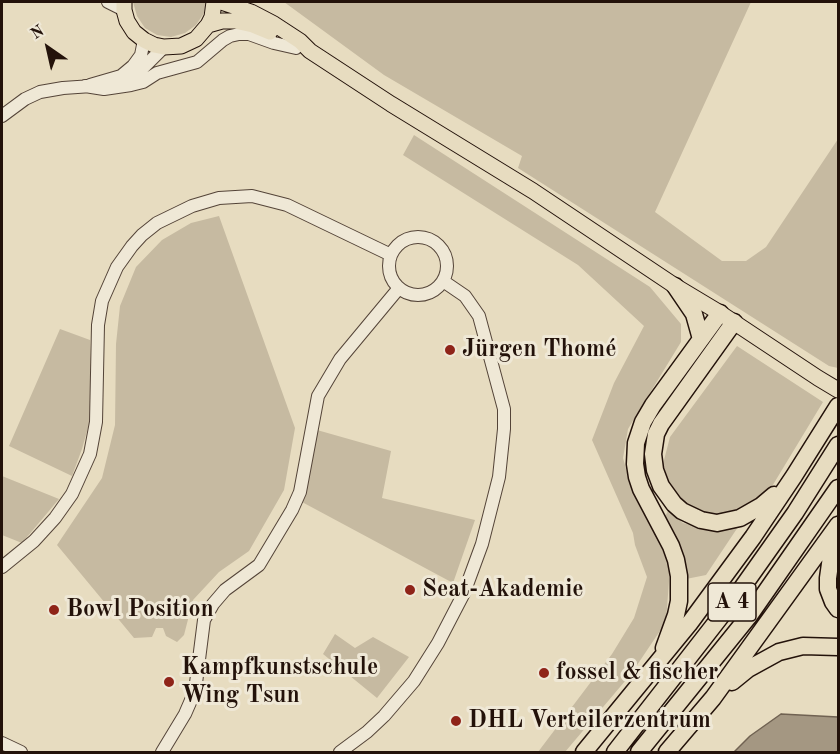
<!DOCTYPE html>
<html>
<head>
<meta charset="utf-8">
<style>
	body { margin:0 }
	#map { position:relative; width:840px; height:754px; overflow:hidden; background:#e7dcc0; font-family:"Old Standard TT",serif }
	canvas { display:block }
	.frame { position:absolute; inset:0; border:3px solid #23120a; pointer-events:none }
	.north { position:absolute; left:18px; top:18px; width:60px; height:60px; -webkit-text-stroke:4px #efe8d6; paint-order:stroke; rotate:326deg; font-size:16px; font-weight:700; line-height:24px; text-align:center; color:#23120a }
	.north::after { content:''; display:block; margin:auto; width:21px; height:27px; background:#23120a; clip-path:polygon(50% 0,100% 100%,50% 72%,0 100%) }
</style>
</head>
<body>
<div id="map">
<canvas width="840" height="754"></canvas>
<div class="frame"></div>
<div class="north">N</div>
</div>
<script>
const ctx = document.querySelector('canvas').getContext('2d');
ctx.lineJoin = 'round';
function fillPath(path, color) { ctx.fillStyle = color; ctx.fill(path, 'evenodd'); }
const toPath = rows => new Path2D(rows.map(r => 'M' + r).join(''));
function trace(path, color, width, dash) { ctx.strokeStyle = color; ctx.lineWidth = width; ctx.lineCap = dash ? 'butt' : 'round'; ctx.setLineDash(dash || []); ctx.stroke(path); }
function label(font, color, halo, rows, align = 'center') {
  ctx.font = font + ' "Old Standard TT",serif'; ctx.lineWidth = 6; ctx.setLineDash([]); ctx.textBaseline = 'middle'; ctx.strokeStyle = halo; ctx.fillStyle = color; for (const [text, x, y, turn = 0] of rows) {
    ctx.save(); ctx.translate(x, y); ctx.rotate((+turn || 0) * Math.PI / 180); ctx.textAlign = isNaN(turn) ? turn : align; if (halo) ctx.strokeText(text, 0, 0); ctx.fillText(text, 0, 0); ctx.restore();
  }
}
fillPath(toPath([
	[133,2,206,2,204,13,196,25,185,33,171,37,157,35,145,28,137,16],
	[284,2,751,2,655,212,722,261,746,261,766,247,838,139,838,368,829,366,518,168,522,156,384,75],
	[414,135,650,287,681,324,681,342,628,429,623,458,631,487,651,524,670,567,666,622,631,674,565,752,538,752,612,654,634,618,647,577,635,545,633,533,592,440,614,383,644,326,578,265,403,155],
	[219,216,295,428,284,490,249,551,219,572,193,600,184,635,177,642,166,636,163,628,156,628,152,637,134,638,57,545,102,478,115,425,116,344,120,306,136,267,162,240,191,223],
	[60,329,90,340,91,391,89,424,82,449,72,476,9,446],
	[737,346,823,402,768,493,744,510,717,514,699,512,684,503,670,486,663,464,670,437],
	[317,430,391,451,382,498,475,520,453,583,302,502,308,481],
	[2,476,59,499,22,543,2,535],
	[668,511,683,523,708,529,738,527,706,575,686,579,664,518],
	[335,634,355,648,373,637,409,657,377,698,323,654]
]), '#c6baa1');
const water = toPath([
	[781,714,838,717,838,752,734,752,750,736,781,714]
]);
fillPath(water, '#a49782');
trace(water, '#706252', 1.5);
const minor = toPath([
	[108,2,124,10],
	[118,82,138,73,164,47],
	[90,85,121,76,133,66,141,55,144,40],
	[85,86,104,89,131,85,143,82,157,73,197,62,223,40,230,36,239,34,249,34,274,43,296,48],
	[2,116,25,99,40,92,63,88,92,86],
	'389 266a29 29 0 1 1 58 0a29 29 0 1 1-58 0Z',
	[2,567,34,541,55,518,72,494,90,454,96,422,98,325,102,301,117,267,132,246,142,235,157,223,192,206,219,198,252,196,287,205,391,255],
	[2,743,21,752],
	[162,752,185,714,195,691,204,620,213,604,225,590,259,565,292,510,300,492,318,396,340,359,399,288],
	[340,752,367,732,384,716,414,681,438,643,464,593,482,544,499,477,504,429,504,409,479,316,465,296,443,281]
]);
const major = toPath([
	[124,2,124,10,127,21,134,32,144,40,154,45,164,47,181,46,196,39,208,25,212,17,214,2],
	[221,2,251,12,274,24,300,41,310,51,391,104,533,191,675,286,720,313,818,378,838,390],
	[208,25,222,21,235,21,253,25,270,32]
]);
const highway = toPath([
	[675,286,694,314,701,339],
	[734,322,661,424,656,434,653,454,655,470,661,486,674,504,682,511,701,520,717,523,740,518,761,506,774,495],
	[838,537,832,550,828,578,828,589,833,602,838,609],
	[664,648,676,615,679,601,679,576,676,560,671,546,641,489,637,477,635,464,636,443,643,422,653,405,720,313],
	[732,682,748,669,779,652,803,646,838,647],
	[584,752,689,624,753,537,794,476,838,406],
	[615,752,732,602,795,513,838,445],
	[639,752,749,616,838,488],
	[667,752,713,698,838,525]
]);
trace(minor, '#544438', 14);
trace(major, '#23120a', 17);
trace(highway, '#23120a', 19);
trace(minor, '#efe8d6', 12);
trace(major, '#e7dcc0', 15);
trace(highway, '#e7dcc0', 16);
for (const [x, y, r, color] of [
	[450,350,6,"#8f2418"],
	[410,590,6,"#8f2418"],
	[54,610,6,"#8f2418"],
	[544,673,6,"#8f2418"],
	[169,682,6,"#8f2418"],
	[456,721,6,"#8f2418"]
]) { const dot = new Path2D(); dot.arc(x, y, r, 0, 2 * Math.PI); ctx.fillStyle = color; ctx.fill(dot); trace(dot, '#efe8d6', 2); }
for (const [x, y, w] of [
	[732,602,48]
]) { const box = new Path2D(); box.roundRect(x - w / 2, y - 19, w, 38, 4.5); ctx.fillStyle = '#efe8d6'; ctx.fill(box); trace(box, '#23120a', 1.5); }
label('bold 22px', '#23120a', null, [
	["A 4",732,602]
]);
label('bold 24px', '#23120a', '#efe8d6', [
	["Jürgen Thomé",462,350],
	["Seat-Akademie",422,590],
	["Bowl Position",66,610],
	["Kampfkunstschule",181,668],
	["Wing Tsun",181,696],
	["fossel & fischer",556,673],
	["DHL Verteilerzentrum",468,721]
], 'left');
</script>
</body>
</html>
